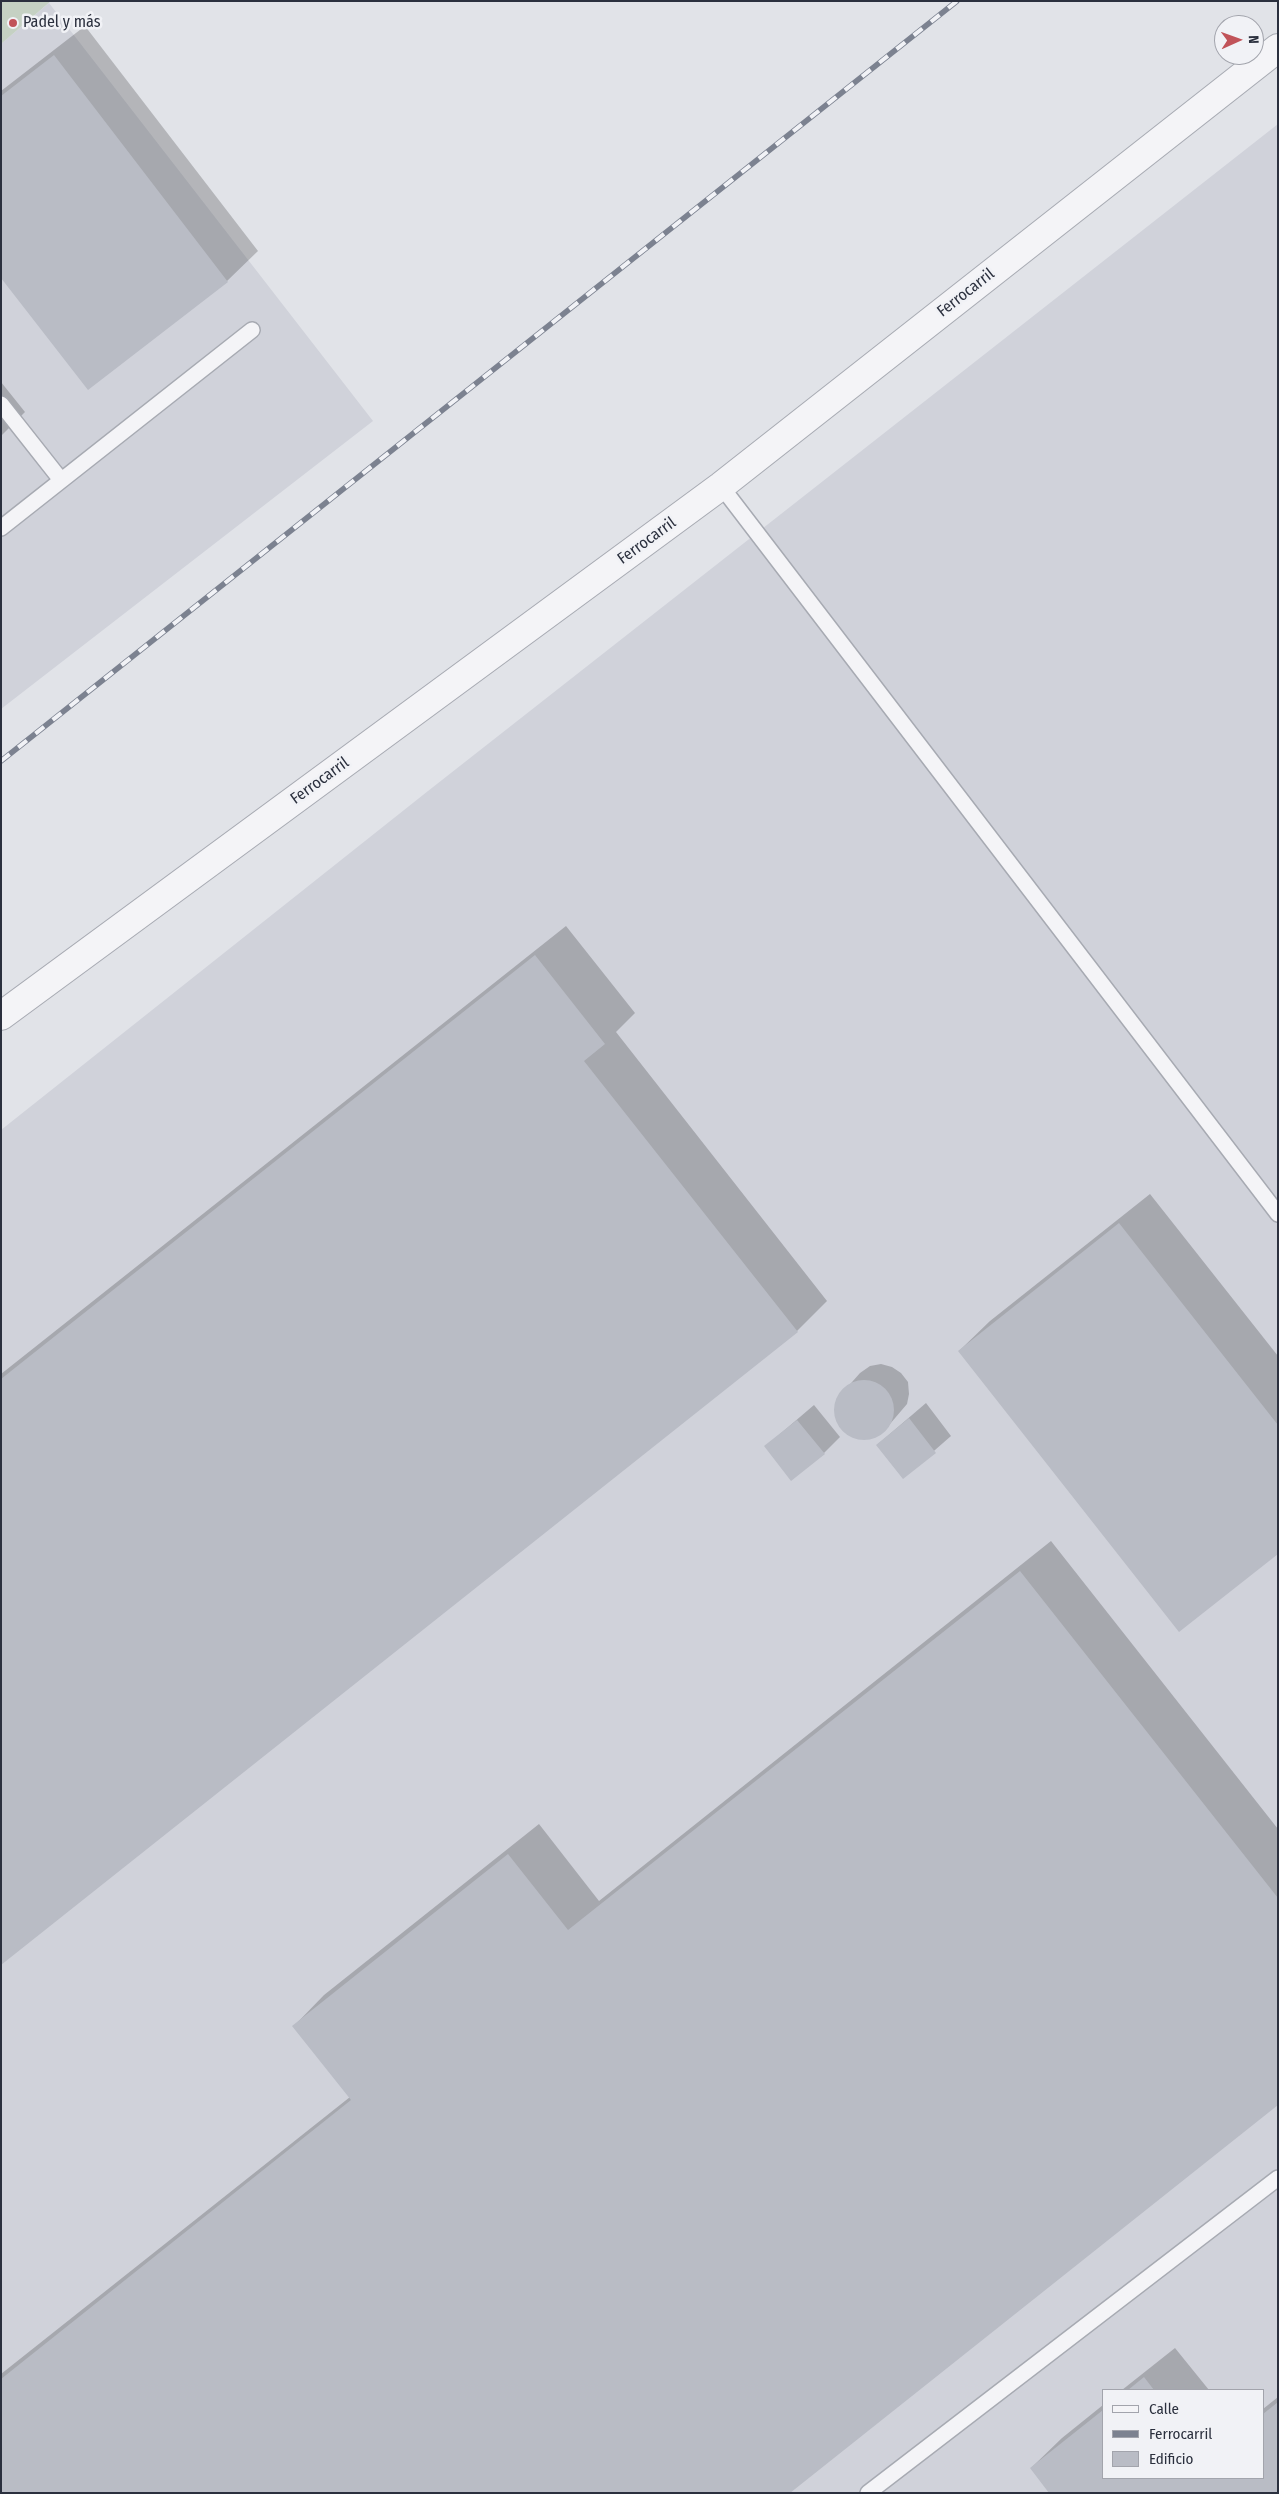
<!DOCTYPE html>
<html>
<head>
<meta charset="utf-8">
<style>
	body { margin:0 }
	#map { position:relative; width:1279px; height:2494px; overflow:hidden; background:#e1e3e8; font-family:"Fira Sans Condensed",sans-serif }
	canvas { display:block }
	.frame { position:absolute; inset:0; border:2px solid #2b303e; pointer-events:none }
	.legend { position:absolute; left:1102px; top:2389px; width:162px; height:90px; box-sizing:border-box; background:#f1f2f6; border:1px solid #a2a4ac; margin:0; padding:6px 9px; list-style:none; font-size:15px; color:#2b303e }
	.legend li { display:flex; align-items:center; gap:10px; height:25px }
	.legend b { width:25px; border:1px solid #a2a4ac }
	.north { position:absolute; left:1214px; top:15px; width:50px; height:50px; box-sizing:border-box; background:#f1f2f6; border:1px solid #a2a4ac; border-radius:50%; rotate:88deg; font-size:14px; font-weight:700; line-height:20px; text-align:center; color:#2b303e }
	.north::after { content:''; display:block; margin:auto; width:18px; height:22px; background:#c15359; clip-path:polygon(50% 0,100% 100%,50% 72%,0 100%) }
</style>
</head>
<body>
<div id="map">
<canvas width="1279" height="2494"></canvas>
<div class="frame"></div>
<ul class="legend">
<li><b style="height:6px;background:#f4f4f7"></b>Calle</li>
<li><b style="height:6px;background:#7c8290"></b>Ferrocarril</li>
<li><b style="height:14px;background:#b9bcc5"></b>Edificio</li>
</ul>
<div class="north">N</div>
</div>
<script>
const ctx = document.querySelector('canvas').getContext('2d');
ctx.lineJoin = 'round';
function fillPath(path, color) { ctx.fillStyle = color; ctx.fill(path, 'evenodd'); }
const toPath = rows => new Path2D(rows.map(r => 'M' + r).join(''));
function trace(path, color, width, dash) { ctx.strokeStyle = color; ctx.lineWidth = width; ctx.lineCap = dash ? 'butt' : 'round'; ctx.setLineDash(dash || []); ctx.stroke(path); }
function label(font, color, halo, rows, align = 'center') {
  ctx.font = font + ' "Fira Sans Condensed",sans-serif'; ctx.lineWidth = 5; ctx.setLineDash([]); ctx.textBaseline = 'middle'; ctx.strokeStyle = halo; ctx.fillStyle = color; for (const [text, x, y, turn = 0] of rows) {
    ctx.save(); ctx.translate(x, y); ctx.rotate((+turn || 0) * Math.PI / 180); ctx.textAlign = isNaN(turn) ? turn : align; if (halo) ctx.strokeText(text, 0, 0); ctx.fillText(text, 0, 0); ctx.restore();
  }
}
fillPath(toPath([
	[49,3,373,421,1,709,1,44],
	[1278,124,1278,2493,1,2493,1,1130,428,791],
	[1103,2390,1263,2390,1263,2478,1103,2478]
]), '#d0d2da');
fillPath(toPath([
	[1,1,51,1,1,44]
]), '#c5d1c3');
fillPath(toPath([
	[85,26,258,251,227,281,88,388,1,276,1,91],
	[1,382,25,412,1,436],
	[566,926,635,1013,616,1032,827,1301,797,1331,1,1963,1,1374],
	[1150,1194,1278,1356,1278,1552,959,1351,990,1321],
	[881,1364,892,1367,901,1373,908,1382,909,1394,907,1404,884,1431,874,1437,864,1439,853,1437,843,1430,837,1421,835,1410,837,1399,860,1373,870,1366],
	[926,1403,951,1436,903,1478,877,1445],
	[814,1405,840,1437,824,1453,766,1446],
	[1051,1541,1278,1829,1278,2103,1,2493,1,2374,350,2097,294,2026,324,1995,539,1824,599,1901],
	[1175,2348,1209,2390,1122,2390],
	[1278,2397,1278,2493,1050,2493,1031,2468,1062,2438,1103,2405,1103,2478,1263,2478,1263,2409]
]), '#0003');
fillPath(toPath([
	[54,55,228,282,88,390,1,278,1,96],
	[535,955,605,1044,584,1061,798,1332,1,1965,1,1379],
	[1119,1223,1278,1425,1278,1554,1179,1632,958,1351],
	'834 1410a30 30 0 1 1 60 0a30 30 0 1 1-60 0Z',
	[909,1418,936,1453,903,1479,876,1445],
	[797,1420,825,1454,791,1481,764,1446],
	[1020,1571,1278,1898,1278,2105,790,2493,1,2493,1,2379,351,2100,292,2026,508,1854,568,1930],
	[1144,2377,1154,2390,1128,2390],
	[1278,2402,1278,2493,1049,2493,1030,2468,1103,2410,1103,2478,1263,2478,1263,2414]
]), '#b9bcc5');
const service = toPath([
	[1,404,61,480],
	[721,486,1278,1214],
	[1,528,252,330],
	[868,2493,1278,2178]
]);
const minor = toPath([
	[1,1016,721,486,1278,48]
]);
trace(service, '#a7aab2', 18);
trace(minor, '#a7aab2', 30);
trace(service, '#f4f4f7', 15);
trace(minor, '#f4f4f7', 28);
const rail = toPath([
	[1,761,957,1]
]);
trace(rail, '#7c8290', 5.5);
trace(rail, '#f1f2f6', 4, [11]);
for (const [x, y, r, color] of [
	[13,23,5,"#c15359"]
]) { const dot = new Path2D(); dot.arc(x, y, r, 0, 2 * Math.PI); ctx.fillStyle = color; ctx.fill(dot); trace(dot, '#f1f2f6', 2); }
label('16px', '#2b303e', '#f1f2f6', [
	["Padel y más",23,23]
], 'left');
label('16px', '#2b303e', '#f1f2f6', [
	["Ferrocarril",966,293,-38],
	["Ferrocarril",647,541,-36],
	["Ferrocarril",320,781,-36]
]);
</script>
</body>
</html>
